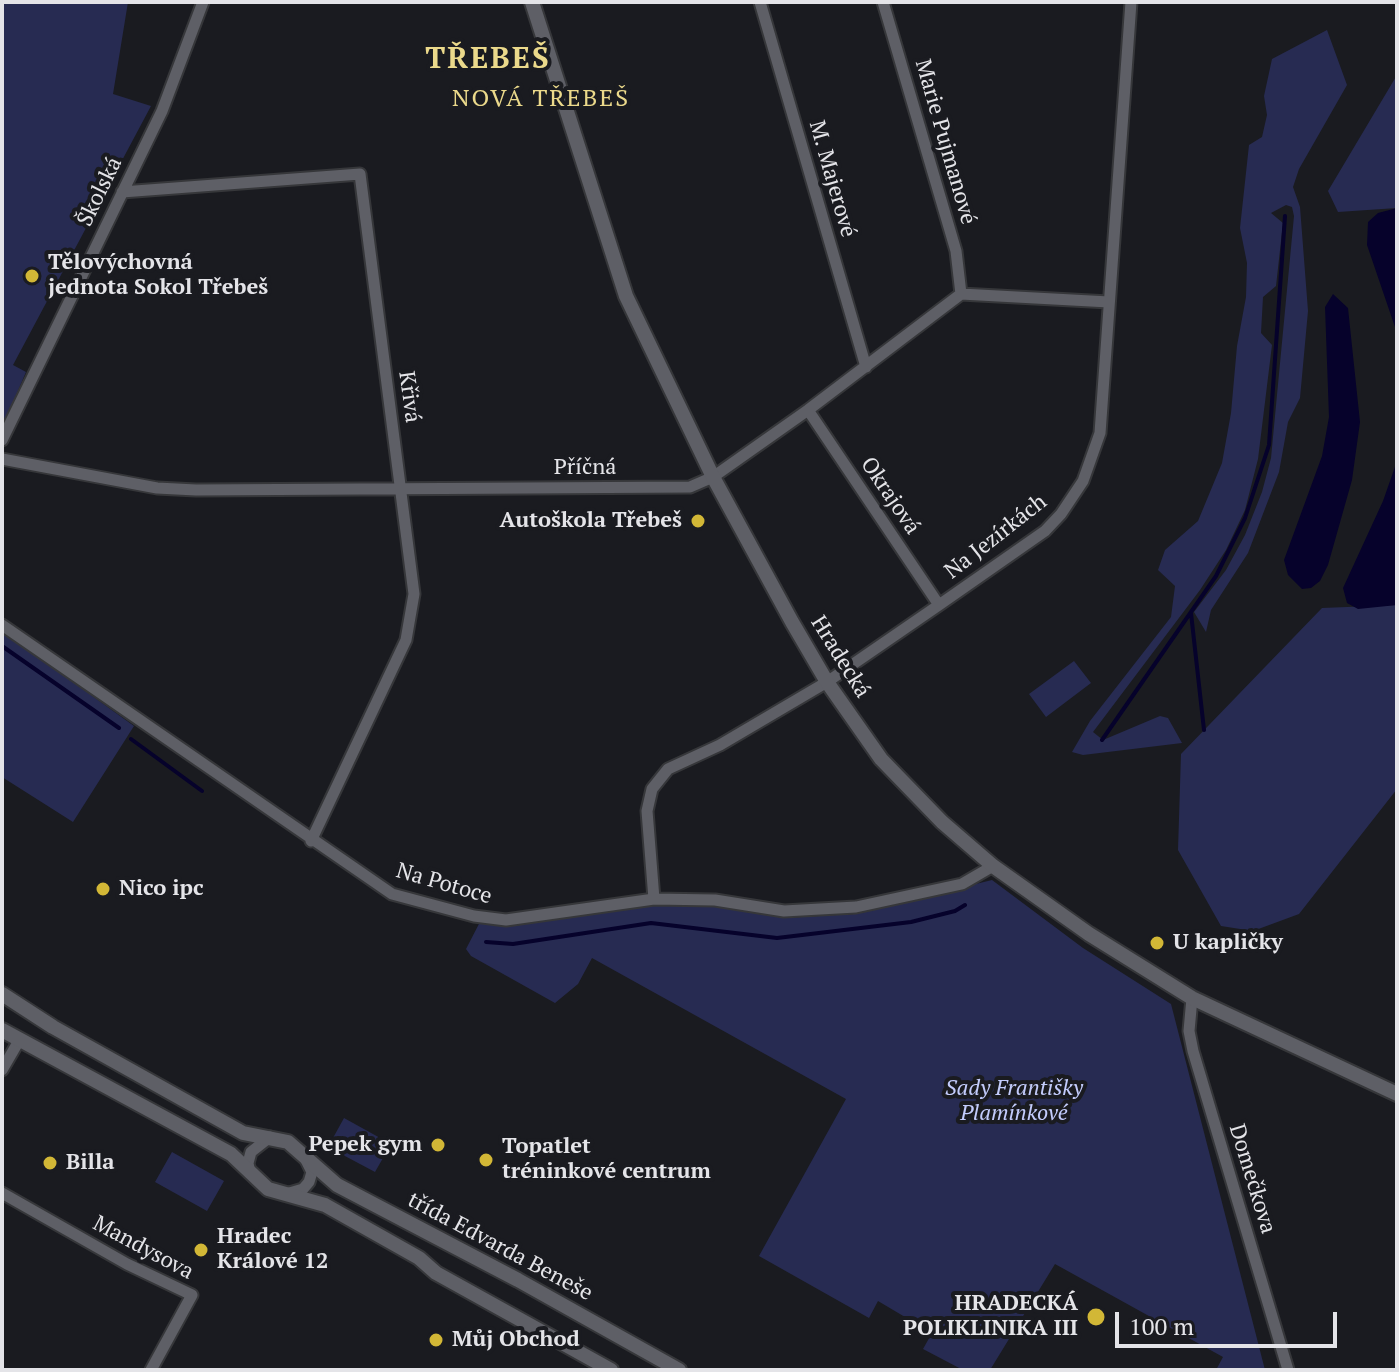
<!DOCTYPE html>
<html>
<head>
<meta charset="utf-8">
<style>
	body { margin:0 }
	#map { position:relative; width:1399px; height:1372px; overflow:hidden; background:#1a1b20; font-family:"PT Serif",serif }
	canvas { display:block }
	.frame { position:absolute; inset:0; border:4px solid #e4e4e8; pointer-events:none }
	.scale { position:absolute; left:1115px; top:1312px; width:222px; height:36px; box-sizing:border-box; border:4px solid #e4e4e8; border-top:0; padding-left:10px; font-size:24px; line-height:28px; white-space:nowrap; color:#e4e4e8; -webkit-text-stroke:6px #1a1b20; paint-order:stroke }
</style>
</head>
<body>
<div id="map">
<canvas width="1399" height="1372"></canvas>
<div class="frame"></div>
<div class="scale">100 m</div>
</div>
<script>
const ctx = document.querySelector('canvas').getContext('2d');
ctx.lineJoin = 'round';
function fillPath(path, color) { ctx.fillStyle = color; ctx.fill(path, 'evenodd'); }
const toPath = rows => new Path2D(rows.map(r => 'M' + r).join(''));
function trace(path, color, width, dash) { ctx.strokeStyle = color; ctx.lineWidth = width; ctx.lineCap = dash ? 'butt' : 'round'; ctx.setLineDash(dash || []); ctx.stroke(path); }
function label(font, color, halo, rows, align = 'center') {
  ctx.font = font + ' "PT Serif",serif'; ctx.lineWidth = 8; ctx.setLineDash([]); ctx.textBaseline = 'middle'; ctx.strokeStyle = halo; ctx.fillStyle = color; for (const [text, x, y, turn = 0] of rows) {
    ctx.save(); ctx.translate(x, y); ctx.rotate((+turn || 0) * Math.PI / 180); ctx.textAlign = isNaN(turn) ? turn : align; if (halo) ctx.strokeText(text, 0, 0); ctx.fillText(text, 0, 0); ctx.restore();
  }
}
fillPath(toPath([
	[2,2,128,2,113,94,151,106,13,365,26,372,2,428],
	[1327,30,1347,85,1299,169,1293,187,1300,207,1308,311,1300,398,1288,422,1279,472,1248,553,1211,610,1206,632,1194,612,1226,570,1245,535,1262,492,1271,458,1294,216,1292,207,1286,205,1271,213,1283,223,1276,286,1263,297,1261,333,1272,345,1258,459,1245,510,1226,550,1200,590,1093,732,1103,740,1160,716,1168,718,1182,743,1083,755,1072,752,1090,721,1171,617,1175,586,1158,570,1165,550,1198,521,1222,463,1231,413,1237,346,1246,297,1247,263,1240,228,1249,145,1262,137,1267,115,1264,96,1272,59],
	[1397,75,1397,208,1338,212,1328,191],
	[1397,605,1397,789,1299,914,1253,931,1221,926,1178,850,1181,754,1322,608],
	[2,631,134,726,73,822,2,777],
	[1074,661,1091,683,1046,717,1029,694],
	[992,880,1083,948,1171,1004,1265,1370,1216,1370,1223,1357,1055,1264,990,1370,963,1370,923,1349,932,1333,878,1301,869,1318,759,1256,846,1099,592,958,578,984,555,1003,471,956,466,949,481,920,507,927,649,905,716,907,784,918,854,914],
	[344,1118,391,1144,375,1172,328,1147],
	[172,1152,224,1181,207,1211,155,1182]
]), '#272b52');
fillPath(toPath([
	[1397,208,1397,333,1367,245,1368,222,1378,213],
	[1333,294,1348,308,1360,422,1352,480,1328,565,1320,581,1311,588,1302,589,1288,575,1284,560,1322,456,1329,417,1325,307],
	[1397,461,1397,605,1358,609,1347,603,1343,588,1383,501]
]), '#06022b');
trace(toPath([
	[1191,613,1204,730],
	[2,646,119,728],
	[131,739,202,791],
	[1102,740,1216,576,1245,518,1269,445,1285,216],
	[486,942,513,944,651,923,777,938,911,922,955,911,965,905]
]), '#06022b', 4);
const minor = toPath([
	[760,2,866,367],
	[883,2,956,251,961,294],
	[122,192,360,174,414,594,406,640,311,841],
	[808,410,939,605],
	[2,440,162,111,203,2],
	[2,459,157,488,196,490,690,487,713,477,808,410,961,294,1109,302],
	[2,625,392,894,474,916,506,920,654,899,715,900,784,911,856,907,962,884,993,866],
	[654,899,647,811,652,789,668,769,720,745,827,682,939,605,1045,531,1061,514,1083,481,1100,433,1131,2],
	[1192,998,1189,1031,1193,1051,1288,1370],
	[2,1070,20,1039],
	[250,1173,248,1163,251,1152,270,1137],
	[2,1193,127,1264,192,1295,151,1370],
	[286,1194,303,1189,309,1182,312,1172,306,1160]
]);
const tertiary = toPath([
	[532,2,626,296,713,477,792,622,827,682,881,759,942,822,993,866,1089,934,1192,998,1397,1094],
	[2,994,53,1027,243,1133,288,1142,337,1185,518,1280,679,1370],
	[2,1030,231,1154,268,1189,325,1205,419,1258,436,1273,611,1370]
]);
trace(minor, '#36373a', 15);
trace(tertiary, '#36373a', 18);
trace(minor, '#5e5f66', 11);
trace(tertiary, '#5e5f66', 14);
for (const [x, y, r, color] of [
	[32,276,8,"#d2b736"],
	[698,521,8,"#d2b736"],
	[103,889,8,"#d2b736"],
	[1157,943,8,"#d2b736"],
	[438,1145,8,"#d2b736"],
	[486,1160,8,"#d2b736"],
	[50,1163,8,"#d2b736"],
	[201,1250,8,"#d2b736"],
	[1096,1317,10,"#d2b736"],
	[436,1340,8,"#d2b736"]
]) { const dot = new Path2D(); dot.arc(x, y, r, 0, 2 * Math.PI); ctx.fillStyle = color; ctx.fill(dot); trace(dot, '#1a1b20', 3); }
label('22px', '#e4e4e8', '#1a1b20', [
	["Marie Pujmanové",945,142,74],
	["M. Majerové",832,179,74],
	["Školská",100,192,-64],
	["Křivá",409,397,82],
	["Příčná",585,468],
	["Okrajová",890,496,56],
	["Na Jezírkách",996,537,-38],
	["Hradecká",840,657,58],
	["Na Potoce",444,884,16],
	["Domečkova",1252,1179,73],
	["třída Edvarda Beneše",500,1247,28],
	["Mandysova",143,1248,28]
]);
label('bold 22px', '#e4e4e8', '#1a1b20', [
	["Tělovýchovná",48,263],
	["jednota Sokol Třebeš",48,288],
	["Autoškola Třebeš",682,521,"right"],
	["Nico ipc",119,889],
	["U kapličky",1173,943],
	["Pepek gym",422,1145,"right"],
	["Topatlet",502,1147],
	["tréninkové centrum",502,1172],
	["Billa",66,1163],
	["Hradec",217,1237],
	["Králové 12",217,1262],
	["HRADECKÁ",1078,1304,"right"],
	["POLIKLINIKA III",1078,1329,"right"],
	["Můj Obchod",452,1340]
], 'left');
label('italic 22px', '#c3ccfc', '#1a1b20', [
	["Sady Františky",1014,1089],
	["Plamínkové",1014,1114]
]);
ctx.letterSpacing = '2px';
label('24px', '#ebd98b', '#1a1b20', [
	["NOVÁ TŘEBEŠ",541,99]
]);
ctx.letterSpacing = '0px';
ctx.letterSpacing = '2px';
label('bold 30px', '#ebd98b', '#1a1b20', [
	["TŘEBEŠ",488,59]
]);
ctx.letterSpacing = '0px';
</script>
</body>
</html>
